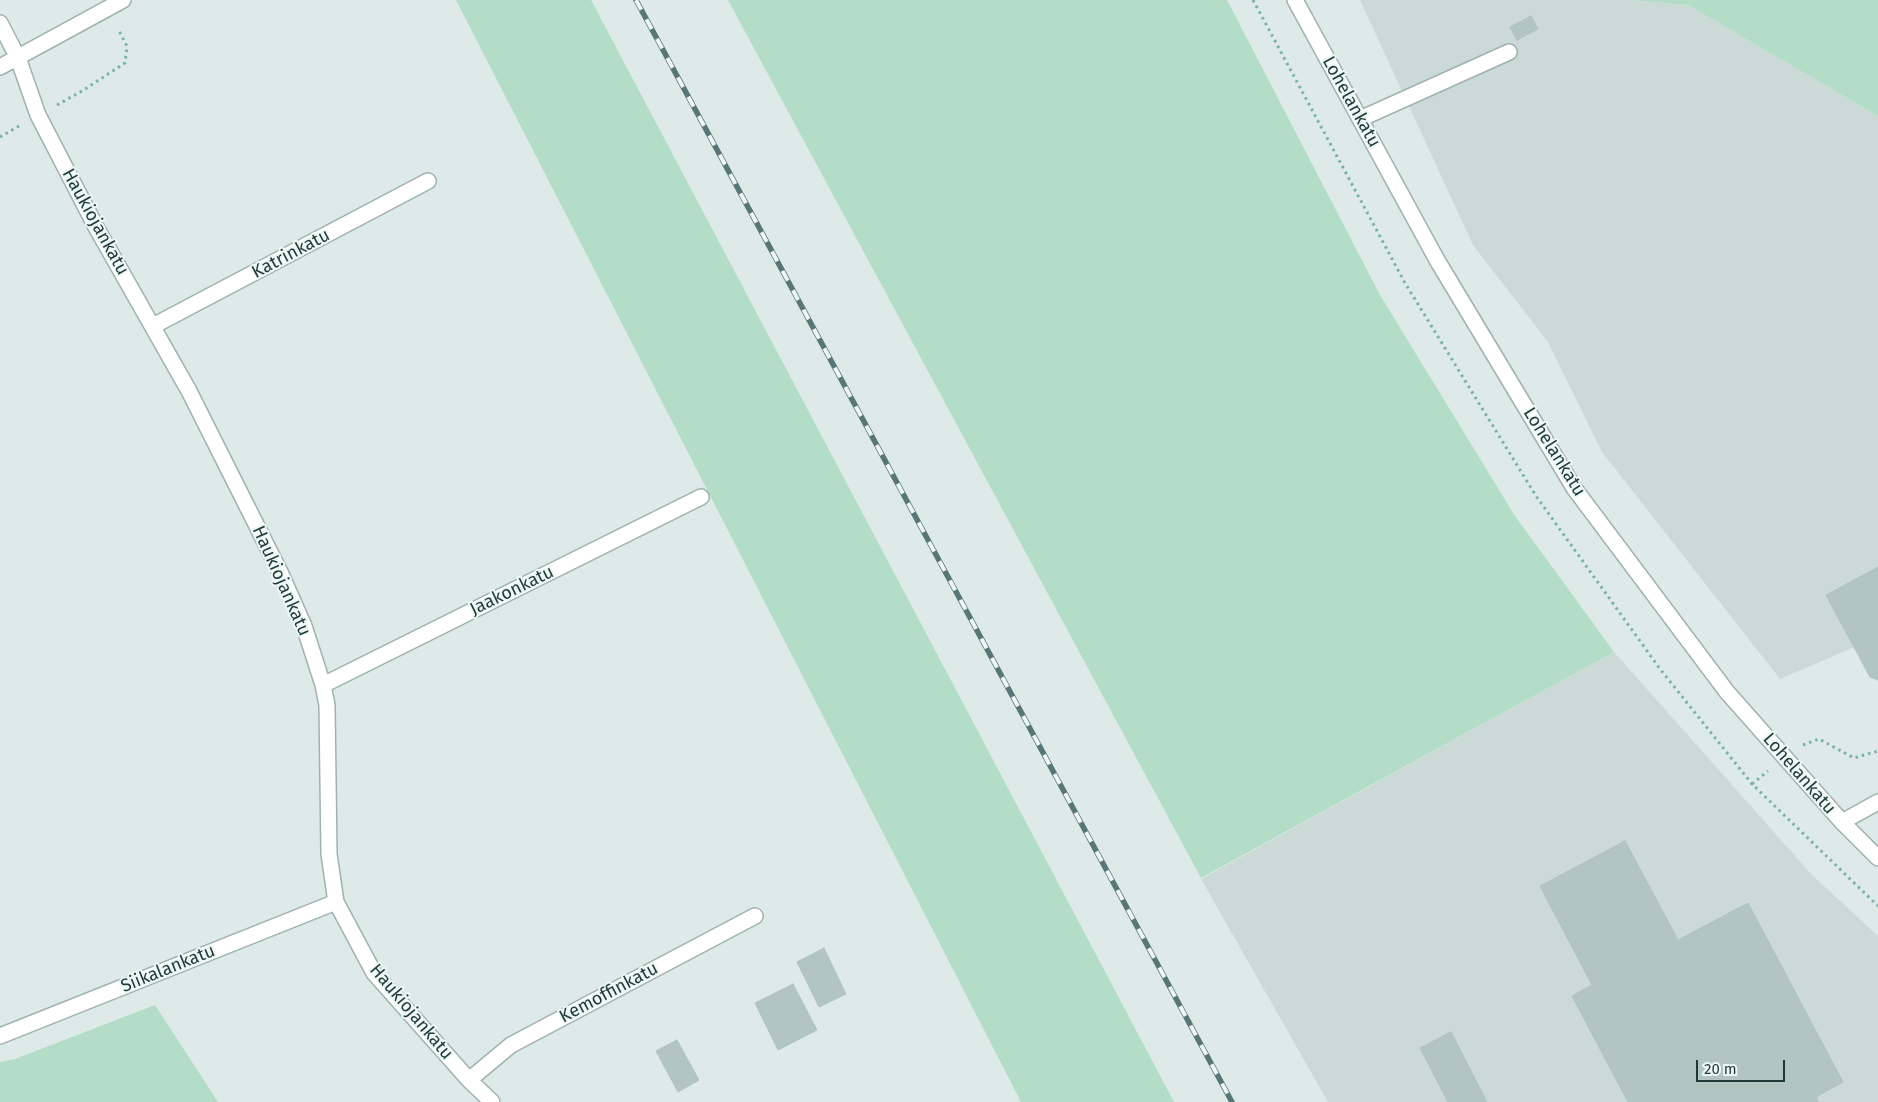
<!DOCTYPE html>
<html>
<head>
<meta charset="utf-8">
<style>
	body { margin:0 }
	#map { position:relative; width:1878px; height:1102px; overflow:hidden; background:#ddeae7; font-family:"Fira Sans",sans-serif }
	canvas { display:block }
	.scale { position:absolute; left:1696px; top:1060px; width:89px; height:22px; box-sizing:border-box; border:2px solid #1e3a38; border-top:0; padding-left:6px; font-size:15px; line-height:18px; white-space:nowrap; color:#1e3a38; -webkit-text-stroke:4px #edf7f4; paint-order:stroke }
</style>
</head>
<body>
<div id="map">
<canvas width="1878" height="1102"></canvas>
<div class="scale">20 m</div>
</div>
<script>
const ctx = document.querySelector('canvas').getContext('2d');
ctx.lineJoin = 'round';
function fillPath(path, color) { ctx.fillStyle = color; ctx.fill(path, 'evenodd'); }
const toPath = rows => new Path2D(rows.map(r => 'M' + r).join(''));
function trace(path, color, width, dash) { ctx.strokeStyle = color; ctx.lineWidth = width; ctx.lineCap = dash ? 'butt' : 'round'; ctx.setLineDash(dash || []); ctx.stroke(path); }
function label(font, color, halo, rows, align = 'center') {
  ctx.font = font + ' "Fira Sans",sans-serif'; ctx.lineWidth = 4; ctx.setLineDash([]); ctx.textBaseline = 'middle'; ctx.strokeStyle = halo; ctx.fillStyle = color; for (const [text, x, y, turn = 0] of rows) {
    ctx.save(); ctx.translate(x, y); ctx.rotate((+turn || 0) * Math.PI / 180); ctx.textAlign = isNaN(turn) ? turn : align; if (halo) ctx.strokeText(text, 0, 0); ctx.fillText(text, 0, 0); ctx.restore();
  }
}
fillPath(toPath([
	[1360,0,1631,0,1688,5,1878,116,1878,637,1780,679,1602,452,1548,342,1473,245],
	[1614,652,1812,875,1878,936,1878,1102,1328,1102,1201,879]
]), '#cbdad6');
fillPath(toPath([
	[456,0,591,0,1174,1102,1021,1102],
	[728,0,1227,0,1380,295,1515,516,1614,652,1201,878],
	[1631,0,1878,0,1878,116,1688,5],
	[155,1005,218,1102,0,1102,0,1062,15,1059]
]), '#b3ddc7');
const building = toPath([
	[1531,16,1538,29,1517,40,1510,27,1531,16],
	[1878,567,1878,680,1870,677,1826,595,1878,567],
	[1625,841,1678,940,1748,903,1843,1082,1816,1097,1818,1102,1628,1102,1572,996,1592,985,1540,886,1625,841],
	[824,948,846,994,819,1007,797,962,824,948],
	[793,984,817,1030,778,1050,755,1003,793,984],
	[1451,1032,1487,1102,1448,1102,1420,1048,1451,1032],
	[677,1040,699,1080,678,1092,656,1051,677,1040]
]);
fillPath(building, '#b2c5c0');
trace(building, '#afc4bf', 1);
const minor = toPath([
	[1295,0,1437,260,1574,488,1727,692,1842,822,1878,858],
	[0,23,18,58,38,115,96,227,189,391,280,572,304,626,323,685,327,705,329,854,336,902,374,973,469,1080,492,1102],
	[0,67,123,0],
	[1360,119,1509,52],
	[153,326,428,181],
	[323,685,701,497],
	[1842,822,1878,802],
	[0,1036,336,902],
	[469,1080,511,1045,755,916]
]);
trace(minor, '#a0b2af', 18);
trace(toPath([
	[1253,0,1405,283,1536,496,1660,669,1752,784,1878,906],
	[57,105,82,91,125,63,127,46,118,29],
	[0,137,19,126],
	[1803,745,1819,739,1854,758,1878,751],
	[1752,784,1768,771]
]), '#7bb0a9', 3, [2.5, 4]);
trace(minor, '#fff', 15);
const rail = toPath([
	[636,0,1232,1102]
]);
trace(rail, '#577674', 5.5);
trace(rail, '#edf7f4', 4, [11]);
label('18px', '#1e3a38', '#edf7f4', [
	["Lohelankatu",1351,102,61],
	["Haukiojankatu",95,222,61],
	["Katrinkatu",291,254,-28],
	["Lohelankatu",1554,452,58],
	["Haukiojankatu",281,581,66],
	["Jaakonkatu",512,591,-26],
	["Lohelankatu",1799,774,49],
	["Siikalankatu",168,969,-22],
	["Kemoffinkatu",609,993,-28],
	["Haukiojankatu",411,1012,50]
]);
</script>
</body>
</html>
